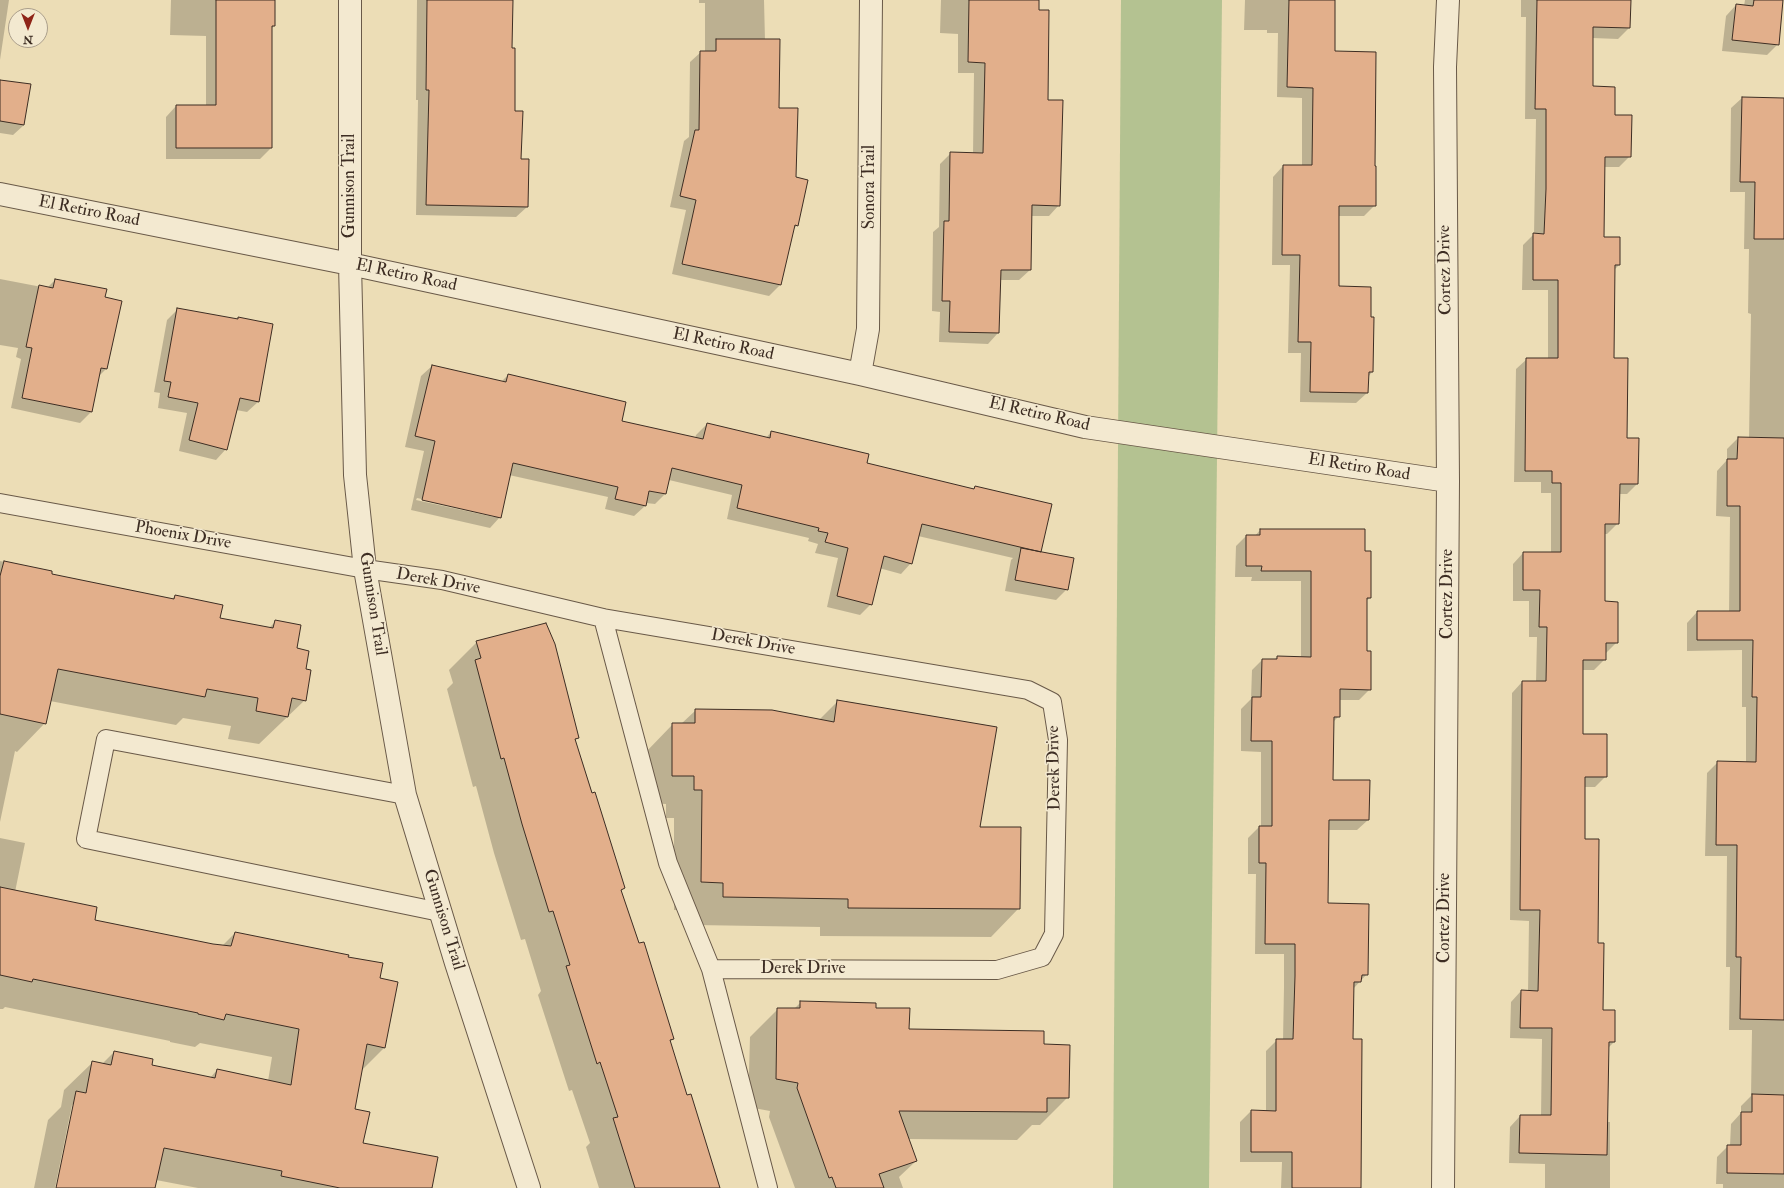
<!DOCTYPE html>
<html>
<head>
<meta charset="utf-8">
<style>
	body { margin:0 }
	#map { position:relative; width:1784px; height:1188px; overflow:hidden; background:#ecddb6; font-family:"IM FELL Double Pica",serif }
	canvas { display:block }
	.north { position:absolute; left:8px; top:8px; width:40px; height:40px; box-sizing:border-box; background:#f3e9d0; border:1px solid #aa9e8b; border-radius:50%; rotate:180deg; font-size:11px; font-weight:700; line-height:16px; text-align:center; color:#3d2d23 }
	.north::after { content:''; display:block; margin:auto; width:14px; height:18px; background:#8f2418; clip-path:polygon(50% 0,100% 100%,50% 72%,0 100%) }
</style>
</head>
<body>
<div id="map">
<canvas width="1784" height="1188"></canvas>
<div class="north">N</div>
</div>
<script>
const ctx = document.querySelector('canvas').getContext('2d');
ctx.lineJoin = 'round';
function fillPath(path, color) { ctx.fillStyle = color; ctx.fill(path, 'evenodd'); }
const toPath = rows => new Path2D(rows.map(r => 'M' + r).join(''));
function trace(path, color, width, dash) { ctx.strokeStyle = color; ctx.lineWidth = width; ctx.lineCap = dash ? 'butt' : 'round'; ctx.setLineDash(dash || []); ctx.stroke(path); }
function label(font, color, halo, rows, align = 'center') {
  ctx.font = font + ' "IM FELL Double Pica",serif'; ctx.lineWidth = 3; ctx.setLineDash([]); ctx.textBaseline = 'middle'; ctx.strokeStyle = halo; ctx.fillStyle = color; for (const [text, x, y, turn = 0] of rows) {
    ctx.save(); ctx.translate(x, y); ctx.rotate((+turn || 0) * Math.PI / 180); ctx.textAlign = isNaN(turn) ? turn : align; if (halo) ctx.strokeText(text, 0, 0); ctx.fillText(text, 0, 0); ctx.restore();
  }
}
fillPath(toPath([
	[1121,0,1222,0,1209,1188,1113,1188]
]), '#b4c291');
fillPath(toPath([
	[0,0,9,0,0,60],
	[171,0,274,0,274,26,271,29,271,148,260,159,166,159,166,117,176,106,206,106,206,36,170,35],
	[417,0,512,0,511,49,514,112,527,207,516,217,416,215,418,100,416,100],
	[699,0,764,0,765,40,778,109,795,178,797,225,793,230,780,285,769,296,672,274,686,210,670,207,684,141,689,137,690,62,701,52,705,52,705,3,699,3],
	[941,0,1038,0,1047,101,1059,205,1049,216,1031,216,1030,270,1019,280,1000,280,998,333,988,344,939,342,940,312,932,311,933,232,939,227,940,164,951,153,973,154,974,73,958,73,958,34,940,33],
	[1245,0,1334,0,1334,52,1375,205,1364,216,1338,216,1338,287,1370,318,1373,318,1372,372,1368,377,1367,393,1356,403,1300,402,1301,353,1288,353,1290,265,1272,265,1273,177,1283,166,1302,166,1302,98,1277,97,1278,33,1267,33,1267,30,1244,30],
	[1521,0,1630,0,1629,28,1618,39,1592,38,1592,87,1614,116,1630,156,1619,167,1604,167,1603,238,1619,265,1614,270,1613,359,1626,439,1637,484,1627,494,1618,494,1618,523,1607,534,1604,534,1604,602,1617,642,1606,653,1605,659,1594,670,1582,670,1582,735,1606,776,1595,787,1584,787,1584,840,1597,944,1602,1011,1614,1011,1614,1042,1608,1048,1607,1122,1610,1122,1610,1188,1545,1188,1545,1164,1509,1163,1510,1127,1520,1116,1541,1116,1542,1039,1510,1038,1511,1002,1521,991,1528,991,1529,921,1510,920,1512,693,1522,682,1536,682,1537,637,1529,637,1529,601,1513,601,1513,564,1523,553,1551,553,1551,493,1541,493,1541,482,1514,482,1516,369,1527,359,1548,359,1548,290,1522,290,1523,245,1534,234,1536,119,1525,119,1526,17,1521,17],
	[1745,0,1782,0,1778,44,1767,55,1722,51,1726,16,1736,5,1744,6],
	[0,81,24,125,13,135,0,133],
	[1742,98,1784,98,1784,1188,1723,1188,1723,1184,1716,1184,1717,1157,1728,1146,1730,1146,1731,1124,1741,1113,1741,1106,1751,1096,1752,1030,1729,1030,1730,967,1726,967,1727,856,1705,856,1707,773,1718,762,1746,762,1746,707,1742,707,1742,650,1687,651,1687,623,1697,612,1729,612,1730,517,1716,516,1717,471,1727,460,1727,449,1738,438,1749,438,1751,314,1748,313,1749,249,1744,249,1745,192,1730,192,1731,108],
	[0,279,47,288,55,280,104,298,106,369,98,377,91,412,80,423,11,408,21,359,16,357,18,348,0,345],
	[178,309,237,320,238,318,258,402,247,412,236,410,226,449,216,460,179,451,187,413,158,408,160,393,154,392,167,320],
	[432,366,501,382,508,375,620,422,695,439,696,435,707,424,766,438,771,432,866,464,973,490,975,487,1040,551,1067,589,1056,600,1005,591,1011,560,1013,558,918,536,911,563,901,574,879,568,871,604,860,615,827,607,838,558,815,553,818,544,808,541,809,538,727,519,732,495,669,480,665,494,655,504,646,503,645,506,634,516,605,509,608,497,509,475,500,517,490,528,411,510,424,451,405,447,421,376],
	[417,498,494,515,494,517,416,500],
	[1260,530,1364,552,1370,598,1366,601,1366,652,1370,689,1359,700,1339,700,1339,716,1333,722,1332,781,1368,820,1357,830,1328,830,1327,904,1367,974,1353,989,1352,1040,1360,1188,1281,1188,1282,1162,1240,1162,1240,1122,1251,1111,1266,1111,1266,1051,1277,1040,1283,1040,1284,987,1284,954,1255,954,1256,874,1248,874,1248,838,1259,827,1261,827,1261,752,1241,751,1241,709,1251,699,1252,670,1262,660,1274,660,1277,657,1301,657,1301,581,1251,581,1252,577,1235,577,1236,546,1246,536,1255,536],
	[0,561,51,572,51,574,172,599,175,596,219,618,269,628,275,622,296,649,305,670,305,700,259,744,228,739,231,726,183,718,176,725,50,701,45,723,17,752,15,751,0,822],
	[477,642,578,737,575,741,624,888,621,891,673,1039,670,1042,687,1097,719,1188,599,1188,586,1147,590,1143,572,1090,569,1091,538,995,541,991,525,939,521,940,494,853,476,786,473,787,447,689,453,683,449,670],
	[838,701,979,828,1019,908,991,937,820,936,820,927,695,925,696,910,674,910,674,818,666,818,666,804,644,803,645,753,673,724,681,724,696,710,819,720],
	[0,838,25,843,15,892,93,921,222,946,235,933,347,957,379,979,397,982,384,1048,362,1070,354,1110,362,1144,431,1188,198,1188,156,1180,154,1188,57,1188,75,1103,72,1105,55,1188,34,1188,48,1120,61,1107,64,1090,93,1062,102,1064,114,1052,151,1066,210,1078,217,1070,268,1081,272,1057,200,1043,195,1047,170,1042,170,1041,5,1007,3,1009,0,1009],
	[801,1002,875,1009,908,1030,1043,1045,1068,1097,1040,1125,1032,1125,1017,1140,908,1139,916,1161,899,1177,903,1188,795,1188,769,1117,770,1111,748,1107,750,1037,778,1009,794,1009]
]), '#0003');
const building = toPath([
	[216,0,275,0,275,26,272,26,272,148,176,148,176,105,216,105,216,0],
	[427,0,513,0,512,48,515,48,515,111,523,111,521,159,529,159,528,207,426,205,429,90,426,90,427,0],
	[969,0,1039,0,1039,10,1049,10,1048,100,1063,100,1060,206,1032,205,1031,270,1001,270,999,333,949,332,950,301,942,301,944,221,949,221,950,152,983,153,985,63,968,62,969,0],
	[1289,0,1335,0,1335,51,1376,52,1375,166,1376,166,1376,206,1339,206,1339,286,1371,287,1371,317,1374,317,1373,372,1369,372,1368,393,1310,392,1311,342,1298,342,1300,255,1282,255,1283,165,1312,165,1313,88,1287,87,1289,0],
	[1537,0,1631,0,1630,28,1593,27,1593,86,1615,87,1615,115,1632,115,1631,157,1605,157,1604,237,1620,237,1620,265,1615,265,1614,358,1628,358,1627,438,1639,438,1638,484,1620,484,1619,524,1605,524,1605,601,1618,602,1618,643,1606,643,1606,660,1583,660,1583,734,1607,734,1607,777,1585,777,1585,839,1599,839,1598,943,1604,943,1603,1010,1615,1010,1615,1042,1609,1042,1607,1155,1519,1153,1520,1115,1551,1115,1552,1028,1520,1028,1521,990,1538,991,1540,910,1520,910,1522,681,1546,681,1547,627,1539,627,1540,590,1523,590,1523,552,1561,552,1561,483,1552,483,1552,471,1525,471,1526,358,1558,358,1558,280,1533,280,1533,233,1544,234,1546,189,1546,109,1535,109,1537,0],
	[1754,0,1783,0,1779,45,1732,40,1736,4,1753,6,1754,0],
	[716,39,780,39,779,108,798,108,796,177,808,180,798,226,795,225,781,285,682,264,696,200,680,196,695,130,699,130,700,51,716,51,716,39],
	[0,80,31,84,24,125,0,121,0,80],
	[1742,97,1784,98,1784,239,1754,239,1755,182,1740,182,1742,97],
	[55,279,107,289,105,297,122,301,107,369,101,368,92,412,22,398,32,348,26,347,39,285,53,288,55,279],
	[177,308,238,319,238,317,273,324,259,402,240,398,227,450,189,440,198,403,168,397,171,382,164,381,177,308],
	[432,365,506,382,508,374,626,402,622,421,703,439,707,423,770,438,771,431,869,454,867,463,974,489,975,486,1052,504,1041,552,922,524,912,564,884,556,872,605,837,596,848,548,825,542,828,533,818,531,819,528,737,508,742,485,672,468,666,494,649,491,646,506,615,499,618,487,513,463,501,518,422,500,435,441,415,436,432,365],
	[1738,437,1784,438,1784,1020,1740,1019,1741,957,1736,957,1737,845,1716,845,1717,761,1756,762,1757,697,1752,697,1753,640,1697,640,1697,611,1740,611,1740,506,1727,506,1727,459,1737,459,1738,437],
	[1260,529,1365,529,1365,551,1371,551,1371,598,1367,598,1367,651,1371,651,1371,690,1340,689,1340,717,1334,717,1333,780,1370,780,1369,820,1329,820,1328,903,1369,904,1368,975,1362,975,1361,982,1354,982,1353,1039,1362,1039,1361,1188,1292,1188,1292,1152,1251,1152,1251,1110,1276,1111,1276,1039,1293,1039,1295,976,1295,944,1265,944,1266,863,1259,863,1259,826,1272,826,1272,741,1251,741,1252,697,1261,697,1262,659,1277,659,1277,656,1311,657,1311,571,1261,571,1262,566,1246,566,1246,535,1260,535,1260,529],
	[1021,548,1074,558,1068,590,1015,580,1021,548],
	[4,561,52,571,52,574,174,599,175,595,223,605,220,618,273,628,275,620,301,625,297,648,309,651,306,669,311,670,306,701,292,698,288,717,256,711,258,698,207,689,205,697,58,669,46,724,0,714,0,576,4,561],
	[546,623,555,644,579,738,575,739,592,793,595,792,625,888,621,890,639,943,644,942,674,1039,670,1040,687,1095,691,1094,720,1188,635,1188,613,1118,618,1117,600,1062,597,1064,566,966,570,965,553,911,549,912,522,824,504,758,501,759,475,660,481,658,476,641,546,623],
	[837,700,997,727,980,827,1021,827,1020,909,848,908,848,899,723,897,723,883,701,882,702,790,694,790,694,776,672,776,672,723,695,723,695,709,772,710,834,722,837,700],
	[0,887,97,907,95,920,213,944,231,946,235,932,349,955,348,957,383,963,380,978,398,982,385,1048,367,1044,355,1109,370,1112,363,1143,438,1157,432,1188,340,1188,281,1176,282,1171,164,1148,155,1188,56,1188,76,1091,86,1093,92,1061,111,1065,114,1051,153,1059,152,1065,215,1078,217,1069,291,1085,299,1029,226,1014,224,1020,198,1014,198,1013,33,979,32,982,0,975,0,887],
	[800,1001,876,1003,876,1008,910,1008,909,1029,1044,1031,1044,1044,1070,1045,1069,1098,1047,1098,1047,1112,899,1111,917,1161,879,1174,884,1188,836,1188,832,1177,829,1178,797,1088,798,1083,776,1079,777,1008,800,1008,800,1001],
	[1752,1094,1784,1095,1784,1174,1727,1173,1727,1145,1741,1145,1741,1112,1752,1112,1752,1094]
]);
fillPath(building, '#e2af8b');
trace(building, '#3d2d23', 1);
const service = toPath([
	[0,503,365,569,442,580,603,618,1028,690,1052,702,1058,740,1054,934,1042,957,997,970,711,969],
	[603,618,668,863,711,969,768,1188],
	[405,795,106,739,86,839,440,912]
]);
const minor = toPath([
	[350,0,350,264,355,475,365,569,405,795,456,963,529,1188],
	[0,194,350,264,860,374,1085,427,1448,481],
	[860,374,868,329,871,0],
	[1443,1188,1448,481,1445,67,1448,0]
]);
trace(service, '#695948', 20);
trace(minor, '#695948', 24);
trace(service, '#f3e9d0', 18);
trace(minor, '#f3e9d0', 22);
label('17px', '#3d2d23', '#f3e9d0', [
	["Gunnison Trail",350,186,-90],
	["Sonora Trail",870,187,-90],
	["El Retiro Road",89,212,11],
	["Cortez Drive",1446,270,-91],
	["El Retiro Road",406,276,12],
	["El Retiro Road",723,345,12],
	["El Retiro Road",1039,415,13],
	["El Retiro Road",1359,468,9],
	["Phoenix Drive",183,536,10],
	["Derek Drive",438,582,10],
	["Cortez Drive",1448,594,-90],
	["Gunnison Trail",372,604,81],
	["Derek Drive",753,643,10],
	["Derek Drive",1055,768,-91],
	["Cortez Drive",1445,918,-90],
	["Gunnison Trail",443,920,73],
	["Derek Drive",803,969]
]);
</script>
</body>
</html>
